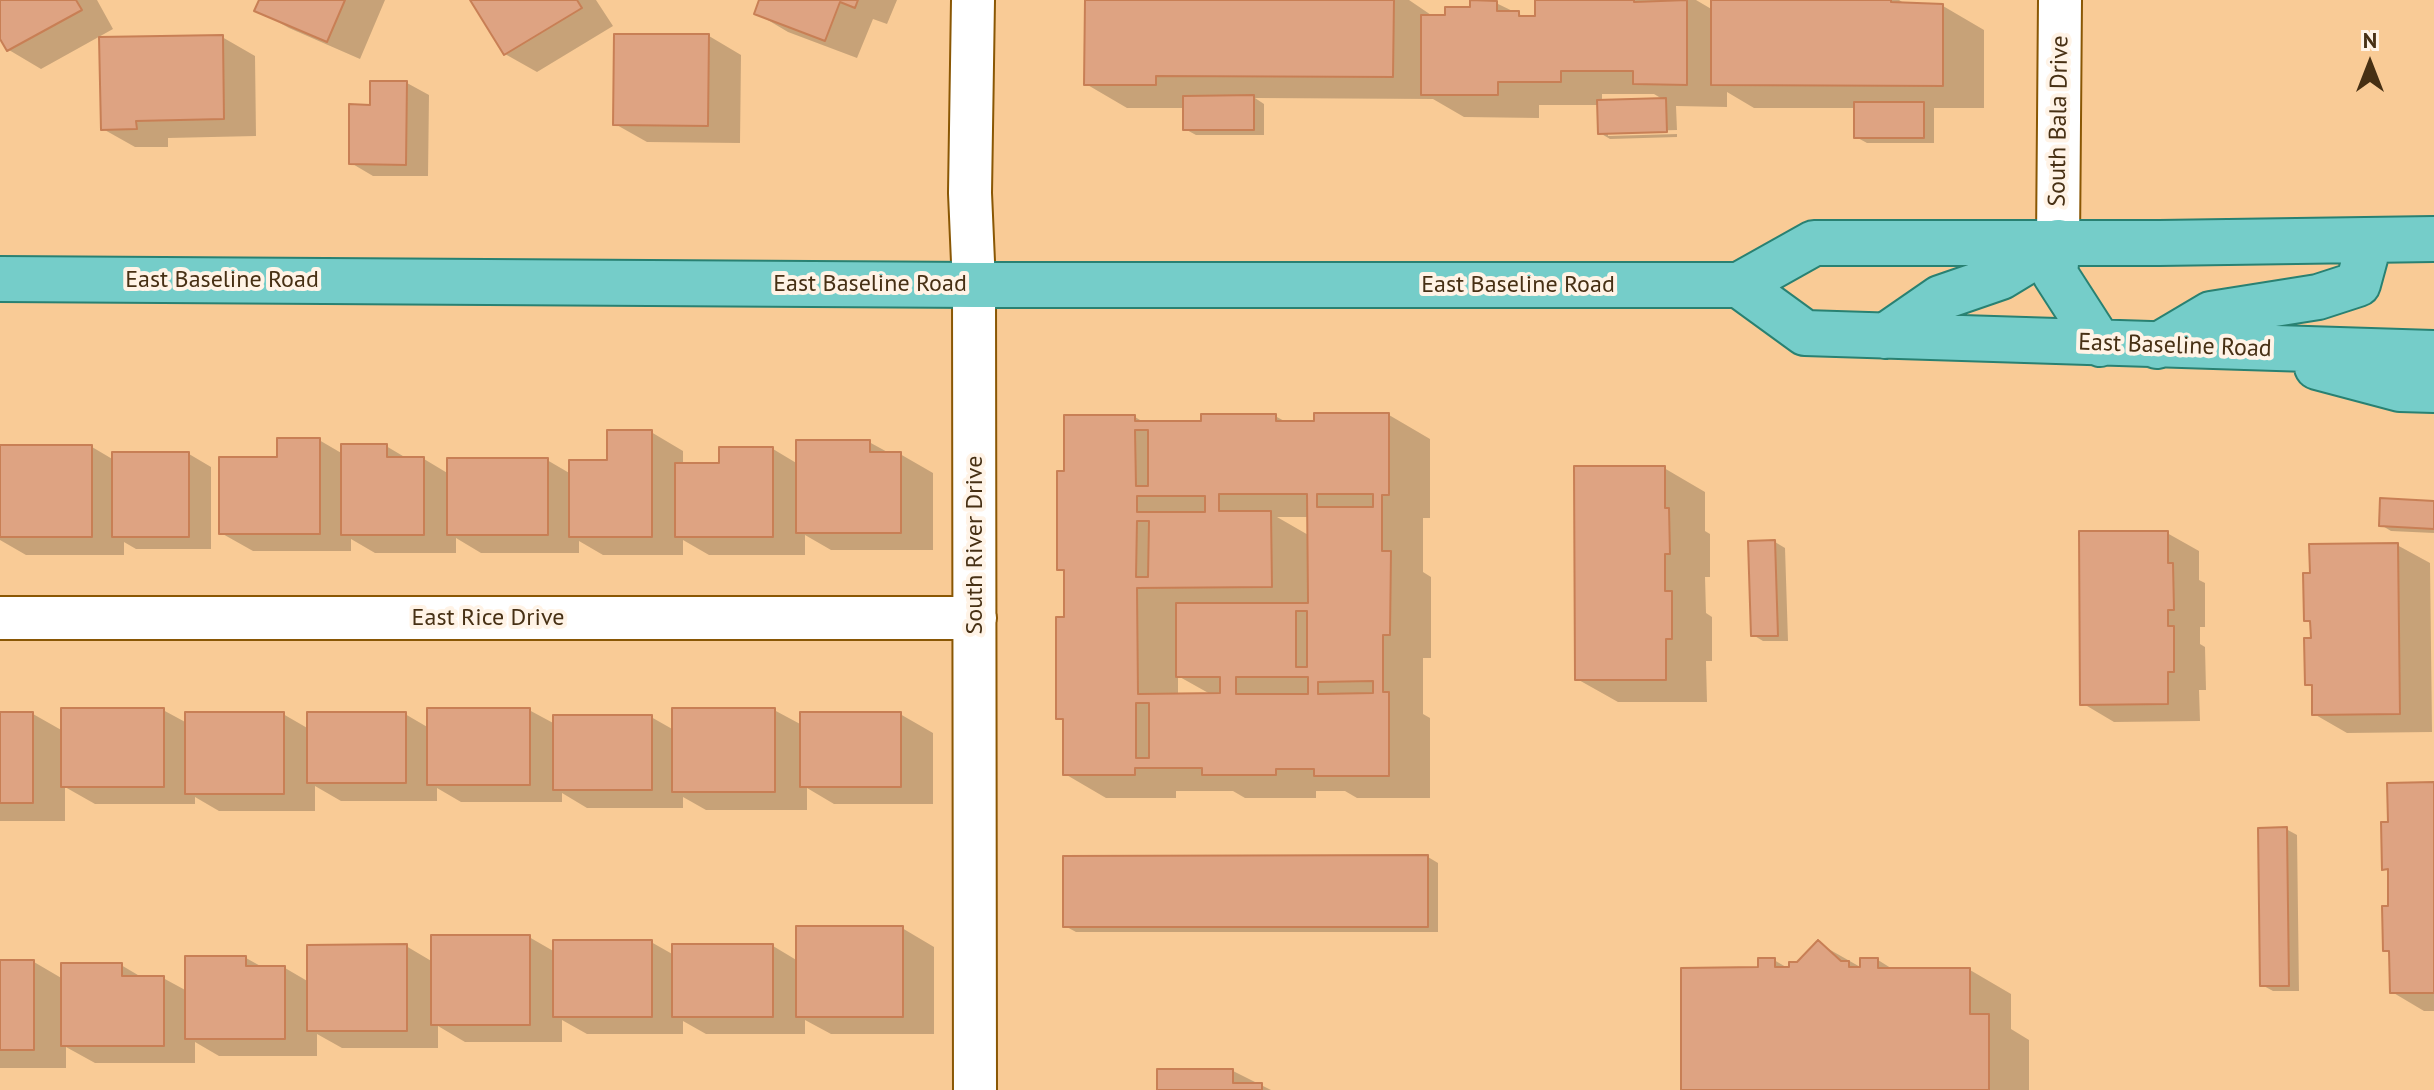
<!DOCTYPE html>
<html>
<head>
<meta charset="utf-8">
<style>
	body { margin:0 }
	#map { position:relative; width:2434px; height:1090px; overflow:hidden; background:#f9cb96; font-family:"PT Sans",sans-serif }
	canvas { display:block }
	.north { position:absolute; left:2330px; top:24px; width:80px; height:80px; -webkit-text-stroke:6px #fff3e6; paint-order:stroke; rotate:0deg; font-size:22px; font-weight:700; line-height:32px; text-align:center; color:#473014 }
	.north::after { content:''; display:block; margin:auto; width:28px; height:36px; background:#473014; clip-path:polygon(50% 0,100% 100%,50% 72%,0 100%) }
</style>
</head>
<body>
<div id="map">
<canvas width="2434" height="1090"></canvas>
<div class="north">N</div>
</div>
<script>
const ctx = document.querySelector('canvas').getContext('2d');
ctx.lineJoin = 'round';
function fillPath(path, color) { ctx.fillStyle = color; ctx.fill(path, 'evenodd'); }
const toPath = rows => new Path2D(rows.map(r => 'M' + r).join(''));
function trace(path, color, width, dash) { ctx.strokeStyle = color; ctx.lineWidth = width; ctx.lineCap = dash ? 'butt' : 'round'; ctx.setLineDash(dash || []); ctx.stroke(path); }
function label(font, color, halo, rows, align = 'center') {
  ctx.font = font + ' "PT Sans",sans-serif'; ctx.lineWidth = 8; ctx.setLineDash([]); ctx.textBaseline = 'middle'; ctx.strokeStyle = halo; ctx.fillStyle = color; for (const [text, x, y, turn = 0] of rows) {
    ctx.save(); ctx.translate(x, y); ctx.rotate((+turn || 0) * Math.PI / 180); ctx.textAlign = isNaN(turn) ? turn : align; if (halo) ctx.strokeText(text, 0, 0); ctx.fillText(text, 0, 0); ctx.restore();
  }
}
fillPath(toPath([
	[0,0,97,0,113,29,41,69,9,50,0,35],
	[261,0,385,0,360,59,289,28,257,10],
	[472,0,596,0,613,26,537,72,505,54],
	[761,0,897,0,887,24,873,19,857,58,788,32,756,13],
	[1087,0,1409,0,1434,17,1447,17,1496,3,1527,18,1537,18,1537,0,1696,0,1713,10,1713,0,1899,0,1907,5,1943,6,1984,30,1984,108,1934,108,1934,143,1867,143,1856,137,1856,108,1754,108,1727,92,1727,107,1676,106,1677,130,1608,132,1608,136,1677,134,1677,137,1610,139,1600,133,1599,105,1539,105,1539,118,1464,117,1433,99,1255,98,1264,104,1264,135,1196,135,1185,129,1185,108,1127,108,1086,84],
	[1602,94,1654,94,1664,100,1602,102],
	[709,36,741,55,740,143,647,142,615,124],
	[222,37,255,56,256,136,168,138,168,147,135,147,103,129],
	[407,83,429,95,428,176,373,176,351,163,372,107],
	[1389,415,1430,439,1430,518,1423,518,1423,572,1431,577,1431,658,1423,658,1423,714,1430,718,1430,798,1357,798,1345,791,1316,791,1316,798,1245,798,1233,791,1176,791,1176,798,1106,798,1065,774,1065,721,1058,717,1066,619,1066,573,1059,569,1066,473,1135,417,1145,423,1203,423,1275,416,1288,423,1316,423],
	[1277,517,1310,517,1310,536],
	[1178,676,1212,695,1178,695],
	[651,432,683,451,683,465,721,465,773,449,798,464,869,442,891,454,900,454,933,473,933,550,831,550,805,535,805,555,709,555,683,540,683,555,603,555,579,541,579,553,481,553,456,538,456,553,375,553,351,539,351,551,253,551,221,533,279,459,319,440,343,454,386,446,408,459,424,459,449,474,547,460,571,474,609,462],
	[0,447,92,447,114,460,189,454,211,467,211,549,136,549,124,542,124,555,26,555,0,540,0,550],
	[1664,468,1705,492,1705,531,1710,534,1710,577,1705,577,1706,613,1712,617,1712,661,1706,661,1707,702,1618,702,1577,679],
	[2434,503,2434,533,2391,531,2381,525],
	[2167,533,2199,551,2199,580,2205,583,2205,627,2200,627,2200,644,2205,647,2206,690,2199,690,2200,721,2114,722,2082,703],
	[1775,542,1785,548,1788,641,1763,641,1753,635],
	[2397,545,2430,563,2432,732,2347,733,2314,714,2314,688,2307,684,2313,640,2312,624,2306,620],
	[163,710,187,723,283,714,309,729,405,714,429,728,529,710,555,724,651,717,674,730,774,710,802,725,900,714,933,733,933,804,834,804,807,788,807,810,706,810,683,797,683,808,587,808,562,793,562,802,461,802,437,788,437,801,341,801,315,786,315,811,219,811,195,797,195,804,95,804,65,787,65,821,0,821,0,714,33,714,63,731],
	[2434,784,2434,1011,2424,1011,2392,992,2391,954,2385,950,2390,908,2390,872,2384,869,2390,824],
	[2286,829,2297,835,2299,991,2273,991,2262,985],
	[1428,857,1438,863,1438,932,1076,932,1065,926],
	[902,928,934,947,934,1034,831,1034,805,1020,805,1034,706,1034,683,1021,683,1034,587,1034,562,1020,562,1042,465,1042,438,1026,438,1048,342,1048,317,1034,317,1056,219,1056,195,1042,195,1063,95,1063,66,1047,66,1068,0,1068,0,962,34,962,63,979,121,965,143,978,163,978,187,991,246,958,264,968,285,968,309,982,406,946,433,962,529,937,555,952,651,942,674,955,773,946,798,961],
	[1818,943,1862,968,1878,960,1894,970,1970,970,2011,994,2011,1029,2029,1040,2029,1090,1684,1090,1760,969,1774,960,1791,970],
	[1233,1071,1271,1090,1159,1090]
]), '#0003');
const building = toPath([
	[0,0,76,0,82,10,7,51,0,39,0,0],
	[259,0,345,0,327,42,254,11,259,0],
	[470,0,577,0,582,8,504,55,470,0],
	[759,0,858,0,855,8,840,2,825,41,754,14,759,0],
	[1085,0,1394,0,1393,77,1156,76,1156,85,1084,85,1085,0],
	[1470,0,1497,1,1497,11,1519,11,1519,16,1535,16,1535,0,1634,0,1634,2,1687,0,1687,85,1633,84,1633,71,1561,71,1561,82,1498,82,1498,95,1421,95,1421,15,1445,15,1445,7,1470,7,1470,0],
	[1711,0,1891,0,1891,2,1943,4,1943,86,1711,85,1711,0],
	[614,34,709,34,708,126,613,125,614,34],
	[223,35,224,119,136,121,137,129,101,130,99,37,223,35],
	[370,81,407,81,406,165,349,164,349,104,370,105,370,81],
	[1254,95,1254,130,1183,130,1183,96,1254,95],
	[1666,98,1667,132,1598,134,1597,100,1666,98],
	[1854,102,1924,102,1924,138,1854,138,1854,102],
	[1314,413,1389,413,1389,495,1382,495,1382,551,1391,551,1390,635,1383,635,1383,692,1389,692,1389,776,1314,776,1314,769,1276,769,1276,775,1202,775,1202,768,1135,768,1135,775,1063,775,1063,719,1056,719,1056,617,1064,617,1064,570,1057,570,1057,471,1064,471,1064,415,1135,415,1135,421,1201,421,1201,414,1276,414,1276,421,1314,421,1314,413],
	[1135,430,1148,430,1148,486,1136,486,1135,430],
	[1219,494,1307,494,1308,603,1176,603,1176,677,1220,677,1220,693,1138,694,1137,588,1272,587,1271,511,1219,511,1219,494],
	[1317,494,1373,494,1373,507,1317,507,1317,494],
	[1137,496,1205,496,1205,512,1137,512,1137,496],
	[1137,521,1149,521,1148,577,1136,577,1137,521],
	[1296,611,1307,611,1307,667,1296,667,1296,611],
	[1236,677,1308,677,1308,694,1236,694,1236,677],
	[1373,681,1373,693,1318,694,1318,682,1373,681],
	[1136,703,1149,703,1149,758,1136,758,1136,703],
	[607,430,652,430,652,537,569,537,569,460,607,460,607,430],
	[277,438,320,438,320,534,219,534,219,457,277,457,277,438],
	[796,440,870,440,870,452,901,452,901,533,796,533,796,440],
	[341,444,387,444,387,457,424,457,424,535,341,535,341,444],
	[0,445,92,445,92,537,0,537,0,445],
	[719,447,773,447,773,537,675,537,675,463,719,463,719,447],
	[112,452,189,452,189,537,112,537,112,452],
	[447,458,548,458,548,535,447,535,447,458],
	[1574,466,1665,466,1665,508,1669,508,1670,554,1665,554,1665,591,1672,591,1672,639,1666,639,1666,680,1575,680,1574,466],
	[2380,498,2434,501,2434,529,2379,526,2380,498],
	[2079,531,2168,531,2168,563,2173,563,2174,610,2168,610,2168,626,2174,626,2174,672,2168,672,2168,704,2080,705,2079,531],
	[1775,540,1778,636,1751,636,1748,541,1775,540],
	[2398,543,2400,714,2312,715,2312,685,2305,685,2304,638,2311,638,2310,621,2304,621,2303,573,2310,573,2309,544,2398,543],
	[61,708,164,708,164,787,61,787,61,708],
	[427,708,530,708,530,785,427,785,427,708],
	[672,708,775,708,775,792,672,792,672,708],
	[0,712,33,712,33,803,0,803,0,712],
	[185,712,284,712,284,794,185,794,185,712],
	[307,712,406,712,406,783,307,783,307,712],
	[800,712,901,712,901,787,800,787,800,712],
	[553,715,652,715,652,790,553,790,553,715],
	[2434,782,2434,993,2390,993,2389,951,2383,951,2382,906,2388,906,2388,869,2382,870,2381,822,2388,822,2387,783,2434,782],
	[2287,827,2289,986,2260,986,2258,828,2287,827],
	[1428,855,1428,927,1063,927,1063,856,1428,855],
	[796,926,903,926,903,1017,796,1017,796,926],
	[431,935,530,935,530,1025,431,1025,431,935],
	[553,940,652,940,652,1017,553,1017,553,940],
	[1818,940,1841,961,1849,961,1849,967,1860,967,1860,958,1878,958,1878,968,1970,968,1970,1014,1989,1014,1989,1090,1681,1090,1681,968,1758,967,1758,958,1775,958,1775,967,1789,967,1789,962,1797,962,1818,940],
	[407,944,407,1031,307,1031,307,945,407,944],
	[672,944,773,944,773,1017,672,1017,672,944],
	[185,956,246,956,246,966,285,966,285,1039,185,1039,185,956],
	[0,960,34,960,34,1050,0,1050,0,960],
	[61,963,122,963,122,976,164,976,164,1046,61,1046,61,963],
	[1157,1069,1233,1069,1233,1083,1262,1083,1262,1090,1157,1090,1157,1069]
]);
fillPath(building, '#dea382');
trace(building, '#c87f55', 2);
const minor = toPath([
	[973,0,970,193,974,285,975,1090],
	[2058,242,2060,0],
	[0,618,975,618]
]);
const primary = toPath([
	[2058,242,2055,274,2100,344],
	[0,279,974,285,1739,285,1814,243,2159,243,2434,239],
	[1739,285,1805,333,2434,353],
	[1885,336,1940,298,2001,277,2057,243],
	[2157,346,2211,314,2318,297,2358,284,2370,240],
	[2317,367,2400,389,2434,390]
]);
trace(minor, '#8a5704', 46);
trace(primary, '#298172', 48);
trace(minor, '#fff', 42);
trace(primary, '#75cdc9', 44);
label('24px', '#473014', '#fff3e6', [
	["South Bala Drive",2059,121,-89],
	["East Baseline Road",222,280],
	["East Baseline Road",870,284],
	["East Baseline Road",1518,285],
	["East Baseline Road",2175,346,2],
	["South River Drive",975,545,-90],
	["East Rice Drive",488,618]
]);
</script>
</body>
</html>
